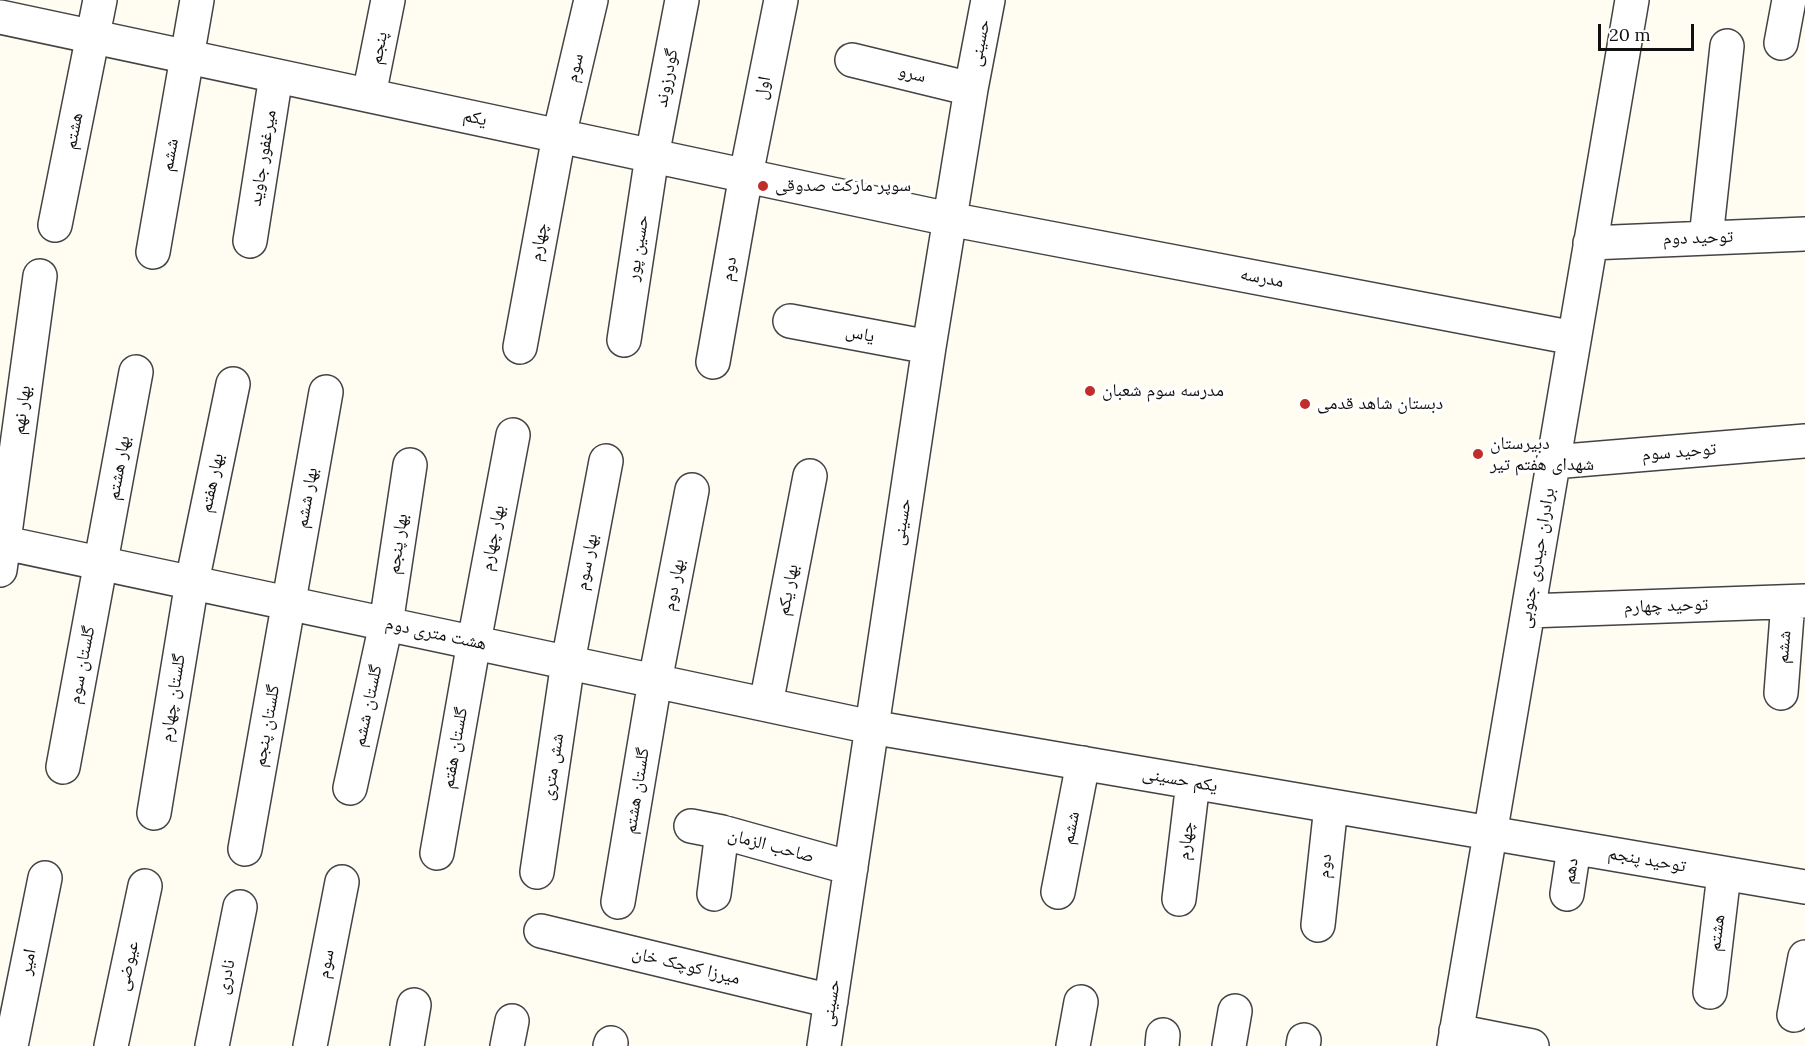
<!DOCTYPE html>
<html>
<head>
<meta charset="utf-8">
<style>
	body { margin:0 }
	#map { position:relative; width:1805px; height:1046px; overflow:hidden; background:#fffdf2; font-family:Lora,serif }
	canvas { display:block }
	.scale { position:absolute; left:1598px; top:24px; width:96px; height:27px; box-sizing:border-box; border:3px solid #101010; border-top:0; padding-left:8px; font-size:18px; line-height:21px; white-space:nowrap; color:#101010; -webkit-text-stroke:4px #fff; paint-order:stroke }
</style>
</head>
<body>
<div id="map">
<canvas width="1805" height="1046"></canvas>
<div class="scale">20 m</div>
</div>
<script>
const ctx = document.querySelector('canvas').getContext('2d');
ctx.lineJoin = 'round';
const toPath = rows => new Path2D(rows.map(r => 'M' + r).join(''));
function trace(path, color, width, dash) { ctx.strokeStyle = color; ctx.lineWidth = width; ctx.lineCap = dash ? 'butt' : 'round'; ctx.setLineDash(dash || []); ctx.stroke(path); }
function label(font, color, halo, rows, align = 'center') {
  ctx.font = font + ' Lora,"Noto Naskh Arabic",serif'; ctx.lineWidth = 6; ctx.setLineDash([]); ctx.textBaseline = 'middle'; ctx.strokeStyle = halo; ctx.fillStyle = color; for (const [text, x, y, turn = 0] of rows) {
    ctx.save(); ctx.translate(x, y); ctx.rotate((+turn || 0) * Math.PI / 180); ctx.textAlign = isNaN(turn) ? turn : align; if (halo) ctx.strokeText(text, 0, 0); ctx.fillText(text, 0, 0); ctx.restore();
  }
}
const minor = toPath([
	[0,17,949,219,1574,338],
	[1781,43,1789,0],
	[852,60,971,89],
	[369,95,388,0],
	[55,225,100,0],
	[1706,238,1727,46],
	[250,241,276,76],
	[1590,243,1805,234],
	[153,252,197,0],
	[790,321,929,347],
	[624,340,652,156,682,0],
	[520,347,559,136,591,0],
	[713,362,746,175,781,0],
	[1553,462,1805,441],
	[0,542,871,727,1805,887],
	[0,570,40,276],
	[1528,611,1805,601],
	[1781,693,1788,602],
	[766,704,810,476],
	[63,767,136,372],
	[350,788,386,624,410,465],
	[154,813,192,582,233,384],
	[691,826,722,832,851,868],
	[245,849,326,392],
	[437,853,474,642,513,435],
	[537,872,568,662,606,461],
	[1058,892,1083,763],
	[714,894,722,832],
	[1567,894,1574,848],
	[1179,899,1193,782],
	[618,902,655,681,692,490],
	[1318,925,1331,806],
	[541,931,831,1001],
	[1710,992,1724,874],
	[1794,1015,1805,957],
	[1456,1031,1532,1046],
	[11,1046,45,878],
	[111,1046,145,886],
	[212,1046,240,907],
	[310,1046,342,882],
	[407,1046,414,1005],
	[507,1046,512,1021],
	[610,1046,611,1043],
	[824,1046,929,347,971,89,988,0],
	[1073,1046,1081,1002],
	[1162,1046,1163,1035],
	[1229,1046,1235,1011],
	[1303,1046,1304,1040],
	[1454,1046,1632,0]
]);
trace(minor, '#434343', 36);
trace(minor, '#fff', 33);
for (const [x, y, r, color] of [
	[763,186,6,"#bf2e28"],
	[1090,391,6,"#bf2e28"],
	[1305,404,6,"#bf2e28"],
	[1478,454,6,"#bf2e28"]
]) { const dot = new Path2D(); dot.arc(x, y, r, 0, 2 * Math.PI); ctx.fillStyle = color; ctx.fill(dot); trace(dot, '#fff', 2); }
label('18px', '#101010', '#fff', [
	["حسینی",980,43,-79],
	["پنجم",379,48,-79],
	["سوم",575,68,-77],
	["سرو",912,74,14],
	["گودرزوند",667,78,-79],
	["اول",763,88,-79],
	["یکم",475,118,12],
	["هشتم",74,131,-79],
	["ششم",170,155,-80],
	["میرغفور جاوید",263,158,-81],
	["توحید دوم",1698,238,-2],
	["چهارم",539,242,-80],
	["حسین پور",638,248,-81],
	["دوم",729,269,-80],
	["مدرسه",1262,278,11],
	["یاس",860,334,11],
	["بهار نهم",22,410,-82],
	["توحید سوم",1679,452,-5],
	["بهار هشتم",119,468,-80],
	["بهار هفتم",212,483,-78],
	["بهار ششم",307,498,-80],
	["حسینی",902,522,-81],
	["بهار چهارم",493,538,-79],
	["بهار پنجم",398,544,-82],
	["برادران حیدری جنوبی",1537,558,-80],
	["بهار سوم",587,562,-79],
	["بهار دوم",674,585,-79],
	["بهار یکم",788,590,-79],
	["توحید چهارم",1666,606,-2],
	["هشت متری دوم",436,634,12],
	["ششم",1784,647,-85],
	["گلستان سوم",82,665,-79],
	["گلستان چهارم",173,698,-81],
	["گلستان ششم",368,706,-78],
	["گلستان پنجم",267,726,-80],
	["گلستان هفتم",455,748,-80],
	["شش متری",553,767,-81],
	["یکم حسینی",1180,780,10],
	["گلستان هشتم",637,791,-81],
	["ششم",1071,828,-79],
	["چهارم",1186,841,-83],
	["صاحب الزمان",771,846,15],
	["توحید پنجم",1647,860,10],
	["دوم",1325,866,-84],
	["دهم",1571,871,-82],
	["هشتم",1717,933,-83],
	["امیر",28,962,-79],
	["سوم",326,964,-79],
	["عیوضی",128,966,-78],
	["میرزا کوچک خان",686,966,14],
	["نادری",226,977,-78],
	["حسینی",831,1003,-81]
]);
label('18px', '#101010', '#fff', [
	["سوپر مارکت صدوقی",775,186],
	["مدرسه سوم شعبان",1102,391],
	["دبستان شاهد قدمی",1317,404],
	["دبیرستان",1490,444],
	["شهدای هفتم تیر",1490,465]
], 'left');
</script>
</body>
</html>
